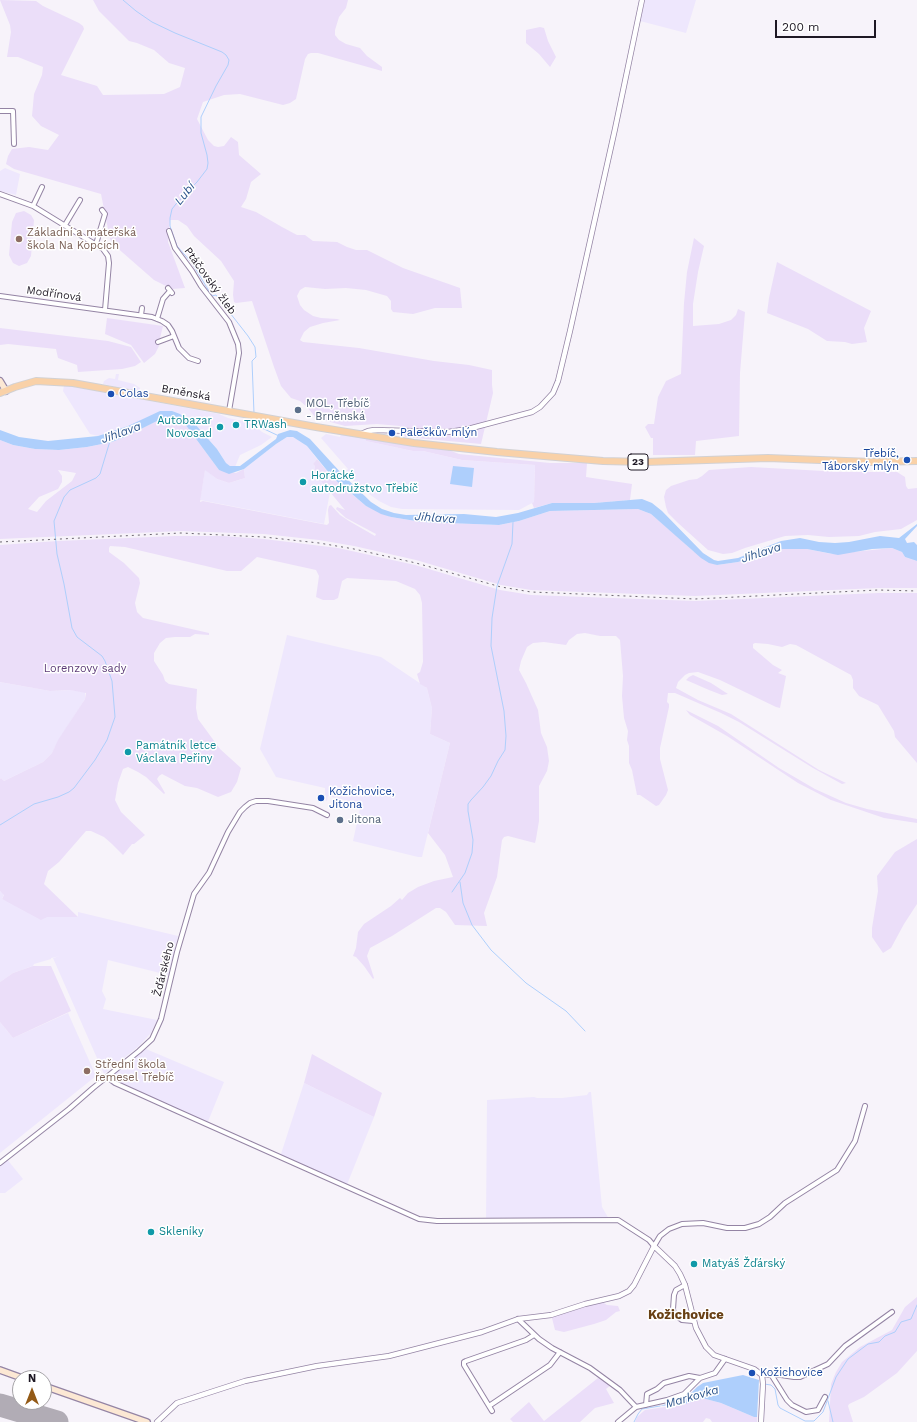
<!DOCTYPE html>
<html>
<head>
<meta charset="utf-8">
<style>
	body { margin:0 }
	#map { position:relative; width:917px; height:1422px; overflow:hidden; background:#f7f3fa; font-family:"Work Sans",sans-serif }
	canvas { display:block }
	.north { position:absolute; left:12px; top:1370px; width:40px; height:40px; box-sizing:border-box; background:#fff; border:1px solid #a5a3a7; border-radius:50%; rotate:0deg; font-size:11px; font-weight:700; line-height:16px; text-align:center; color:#1e1824 }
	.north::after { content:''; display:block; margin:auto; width:14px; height:18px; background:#935a16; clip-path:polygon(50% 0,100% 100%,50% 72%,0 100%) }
	.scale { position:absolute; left:775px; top:20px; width:101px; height:18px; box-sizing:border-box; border:2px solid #1e1824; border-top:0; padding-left:5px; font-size:12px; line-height:14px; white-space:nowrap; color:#1e1824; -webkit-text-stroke:3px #fff; paint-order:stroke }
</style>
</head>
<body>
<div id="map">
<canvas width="917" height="1422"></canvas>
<div class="north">N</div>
<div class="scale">200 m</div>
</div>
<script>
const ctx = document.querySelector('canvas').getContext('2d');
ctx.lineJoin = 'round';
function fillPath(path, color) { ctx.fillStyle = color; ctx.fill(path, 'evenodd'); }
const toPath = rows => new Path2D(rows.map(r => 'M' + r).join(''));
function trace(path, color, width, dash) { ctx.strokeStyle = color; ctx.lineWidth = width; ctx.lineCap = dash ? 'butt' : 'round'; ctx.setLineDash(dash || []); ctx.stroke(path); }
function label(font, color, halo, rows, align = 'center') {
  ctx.font = font + ' "Work Sans",sans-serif'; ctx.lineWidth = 3; ctx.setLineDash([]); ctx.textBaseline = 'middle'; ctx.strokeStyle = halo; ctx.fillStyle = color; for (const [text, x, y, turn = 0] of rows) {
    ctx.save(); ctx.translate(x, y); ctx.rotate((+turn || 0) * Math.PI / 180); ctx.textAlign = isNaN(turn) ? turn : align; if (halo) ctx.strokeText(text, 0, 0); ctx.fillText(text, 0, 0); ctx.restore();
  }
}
fillPath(toPath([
	[645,0,696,0,686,33,640,21],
	[5,168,20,174,16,195,0,191,0,171],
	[116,374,119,374,118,380,134,384,140,388,140,392,103,384,104,381,109,378,115,379],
	[64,385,219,414,228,418,252,423,262,432,272,437,261,445,240,455,235,467,230,466,226,463,217,449,195,424,180,414,128,426,98,436,90,434,63,391],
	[326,434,340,437,341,434,366,439,366,441,413,451,423,451,462,460,535,465,534,502,519,510,402,509,391,507,379,501,359,487,345,472,348,469,321,438],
	[287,437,293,437,307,446,317,459,313,464,315,466,314,473,330,492,324,524,200,500,205,469,217,479,229,483,245,478,244,469,276,444],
	[287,635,381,657,427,688,432,708,430,734,450,743,422,857,418,857,353,841,361,804,355,802,354,804,353,803,353,802,328,796,327,801,325,800,326,795,325,795,325,788,276,777,260,749],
	[0,682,50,691,71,690,85,692,85,699,59,740,52,753,43,762,4,781,1,778,0,779],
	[0,891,4,894,2,899,47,917,78,917,78,912,178,936,168,975,108,960,102,991,106,999,103,1009,157,1020,151,1033,139,1046,104,1074,53,958,60,956,51,958,51,959,34,964,33,966,13,973,0,982],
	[68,1013,96,1076,0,1153,0,1022,13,1038],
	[146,1049,224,1082,207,1124,115,1083,107,1077],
	[304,1083,374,1117,346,1187,280,1157],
	[589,1092,591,1092,602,1207,609,1219,486,1222,487,1100,534,1097,537,1098,562,1098,587,1095],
	[6,1158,23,1179,5,1193,0,1193,0,1163]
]), '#eee7fd');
fillPath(toPath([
	[0,0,36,1,43,6,79,23,83,26,84,29,61,75,97,86,103,95,164,94,180,87,185,68,169,63,154,50,137,43,129,41,99,11,93,0,348,0,346,8,339,17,335,30,335,35,339,40,346,44,360,48,367,56,382,67,382,71,318,53,311,53,308,54,305,59,296,99,290,103,283,105,240,94,224,95,203,102,197,119,208,140,214,146,218,147,224,146,231,137,238,142,239,155,261,174,251,182,246,199,241,207,256,212,282,227,297,235,305,235,313,241,337,242,347,247,356,250,367,250,403,268,460,288,462,308,435,308,413,314,393,312,391,309,391,301,387,296,366,290,346,288,325,289,305,287,300,290,297,296,300,305,304,310,313,316,321,318,337,319,340,320,323,323,310,327,304,332,300,340,303,342,359,348,434,361,469,365,492,370,492,385,493,393,481,444,405,437,400,426,377,424,345,426,316,418,307,407,300,401,291,398,281,386,274,367,252,301,236,303,234,302,233,295,234,281,221,261,194,236,187,226,178,220,170,220,168,242,185,288,172,289,154,280,114,245,110,239,101,194,14,169,6,164,8,156,12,149,29,147,48,150,59,135,41,126,32,116,34,94,42,75,43,67,18,57,7,57,11,32,10,25],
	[540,27,544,28,548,41,556,57,550,67,539,54,526,43,526,30],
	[24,211,31,215,34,220,31,256,27,263,19,266,13,263,9,255,12,222,16,213],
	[694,238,704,246,698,272,693,304,693,326,719,324,731,320,736,315,738,309,745,312,740,373,739,436,696,441,695,455,653,455,653,438,651,438,645,427,648,424,654,424,658,397,666,381,681,374,684,303,687,272],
	[777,262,871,311,864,328,867,342,852,344,845,342,827,341,808,329,767,313,769,298],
	[107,318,163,326,160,338,156,340,159,346,155,354,144,363,131,345,105,334],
	[0,328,108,341,131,347,141,362,135,366,122,369,78,372,77,365,58,358,56,349,8,344,0,345],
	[170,417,174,418,185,424,219,470,236,473,244,469,245,478,229,483,217,479,205,470,200,502,203,501,327,525,329,523,328,510,329,506,331,505,340,515,349,521,375,536,376,534,346,518,336,509,337,507,345,510,314,473,315,466,313,464,317,459,334,479,366,506,391,517,422,522,499,525,519,521,550,511,638,509,651,514,677,536,693,551,717,565,738,562,783,549,807,549,832,554,892,548,902,552,905,557,917,561,917,588,878,588,695,596,556,591,531,590,501,585,416,560,354,546,319,540,264,534,181,531,0,539,0,440,13,445,35,449,59,450,87,447,112,442,127,436,161,419],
	[58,470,76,473,72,481,46,501,37,512,28,509,39,497,58,489,62,482,62,476],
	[320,430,446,449,459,454,550,463,587,463,586,477,632,484,630,500,594,503,552,503,534,508,532,503,534,502,535,465,462,460,423,451,413,451,366,441,366,439,319,431],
	[751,467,842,472,897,472,905,477,906,486,908,489,917,488,917,520,901,529,875,532,859,536,829,537,808,535,785,536,745,548,732,553,723,554,708,550,678,523,668,513,666,507,664,497,666,490,671,486,689,480,697,479,702,476,709,470],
	[175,536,222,536,264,539,338,548,415,565,500,590,531,595,695,601,878,593,917,593,917,763,895,737,894,731,878,705,859,696,853,688,853,680,851,675,796,645,790,644,782,647,768,644,755,643,753,644,753,648,773,665,782,670,778,673,786,676,780,708,776,707,720,680,698,672,689,673,685,675,678,682,676,688,698,700,731,714,819,770,846,783,842,784,813,768,739,722,721,713,675,693,668,693,667,702,669,704,669,707,660,748,660,759,668,790,666,795,659,805,656,806,640,795,637,795,632,770,629,763,629,746,627,740,628,731,624,718,622,696,623,676,620,640,616,636,600,636,585,633,577,634,569,640,566,645,544,642,533,643,527,647,521,661,519,670,526,683,538,710,541,733,547,747,549,761,547,771,539,786,539,821,536,839,535,843,531,842,508,836,504,837,502,840,497,877,484,913,487,926,455,925,446,912,440,908,436,908,392,936,370,948,367,956,374,978,373,979,364,966,356,957,353,956,356,948,358,932,364,924,391,906,400,898,402,900,408,893,418,887,434,881,453,877,445,855,428,833,450,743,430,734,432,708,427,688,420,684,417,674,420,672,423,662,422,603,420,595,415,589,396,581,347,578,342,581,338,598,334,600,323,600,316,597,319,576,316,570,257,557,241,571,227,571,125,547,110,546,109,548,109,552,124,563,139,578,140,583,135,603,137,612,143,618,209,633,209,635,195,634,190,637,175,637,166,638,160,643,154,653,154,661,163,675,165,681,169,684,197,689,196,708,198,719,220,749,241,768,237,782,231,792,218,797,197,788,185,786,162,774,159,776,157,779,165,793,164,794,146,777,138,772,128,767,123,769,118,783,115,800,121,812,145,835,134,844,132,844,123,855,112,844,104,837,91,831,86,831,59,862,48,871,44,884,78,917,47,917,41,920,2,899,4,895,0,891,0,779,1,778,4,781,43,762,52,753,58,740,85,699,86,693,70,690,50,691,0,682,0,545,58,541],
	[693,675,711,683,728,694,722,695,709,690,686,680,689,677],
	[686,710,718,726,779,768,815,789,846,803,867,809,917,819,917,823,884,818,831,800,798,783,727,736,690,715],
	[917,839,917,904,904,924,891,948,883,953,872,937,872,928,878,891,877,876,895,852],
	[33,966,51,966,71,1011,13,1038,0,1022,0,982,13,973],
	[312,1054,382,1093,374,1117,304,1083],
	[917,1297,917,1351,897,1373,864,1397,849,1404,848,1406,853,1422,829,1422,831,1384,836,1372,842,1362,860,1347,892,1330,905,1307],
	[602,1302,607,1305,618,1306,620,1311,616,1312,606,1320,594,1324,564,1332,555,1330,552,1318,554,1316],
	[598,1378,611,1385,606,1389,614,1403,595,1408,580,1422,513,1422,510,1419,529,1402,544,1421],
	[702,1398,721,1403,754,1417,757,1417,757,1422,712,1422,710,1419,706,1418,703,1422,635,1422,637,1417,645,1410,685,1404]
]), '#ebdef9');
fillPath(toPath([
	[160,411,172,411,180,414,195,424,217,449,226,463,230,466,240,466,276,439,278,434,290,430,297,431,310,439,342,474,371,502,382,509,394,513,406,515,464,514,496,517,518,513,552,503,594,503,642,499,652,503,662,511,703,553,714,560,718,561,738,558,781,541,800,538,819,542,835,543,849,542,880,536,899,538,917,524,917,526,905,539,907,543,914,542,917,545,917,561,905,557,902,552,892,548,872,549,838,555,807,549,783,549,738,562,717,565,709,563,701,558,651,514,638,509,550,511,519,521,499,525,422,522,391,517,381,514,366,506,352,494,334,479,307,446,293,437,287,437,276,444,244,469,229,474,219,470,185,424,174,418,170,417,161,419,127,436,112,442,87,447,59,450,35,449,13,445,0,440,0,430,19,437,48,441,98,436,128,426],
	[453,466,474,468,472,487,450,484],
	[743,1375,759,1380,757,1417,754,1417,721,1403,702,1398,685,1404,660,1406,687,1397,697,1387,703,1383]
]), '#aecffc');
trace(toPath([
	[123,0,136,11,152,22,175,33,222,52,226,55,229,60,228,65,216,86,201,117,201,133,207,155,208,163,207,169,197,182,176,204,172,209,170,218,170,226,177,246,192,263,212,296,216,295,248,336,255,347,256,357,252,361,254,413],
	[254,418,262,428,279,436],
	[0,825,34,804,58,797,69,792,74,788,95,760,107,740,115,717,112,681,105,661,102,656,77,637,72,628,64,584,57,554,54,521,64,497,70,490,96,478,100,474,110,441],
	[460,882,463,903,472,925,491,950,526,983,566,1011,585,1031],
	[452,892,465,873,472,853,473,840,468,811,468,804,471,800,483,787,491,776,498,761,505,750,506,736,504,711,491,646,492,618,497,586,512,544,513,522],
	[764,1384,771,1385,775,1389,778,1405,780,1408,805,1421,814,1421,823,1412,836,1377,848,1359,868,1344,879,1342,885,1336,895,1332,901,1322,911,1319,917,1305],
	[828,1401,833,1422],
	[634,1422,638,1414,642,1409,660,1406]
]), '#aecffc', 1);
trace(toPath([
	[0,1405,57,1422]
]), '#b1acb5', 23);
const minor = toPath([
	[0,111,13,111,14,144],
	[0,194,33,206,103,249,108,256,109,263,105,310],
	[33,206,42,187],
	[65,225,80,200],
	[169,231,175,248,192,271,201,286,229,322,238,344,239,353,229,411],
	[96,244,105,214,102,210],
	[168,288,172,293],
	[0,296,152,317,162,321,168,325,172,331,179,348,189,358,198,361],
	[141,315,142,308],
	[157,319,163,299,170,291],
	[158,342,174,336],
	[107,1077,115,1083,177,1111,419,1219,437,1221,618,1220,649,1240,654,1246,660,1236,669,1229,682,1224,703,1223,727,1228,745,1228,759,1224,770,1217,785,1203,837,1170,855,1141,865,1106],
	[0,1163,69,1109,93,1088,139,1051,152,1039,161,1019,177,952,194,894,209,873,228,832,240,812,245,807,250,803,256,801,268,801,313,808,327,815],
	[685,1285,676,1290,674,1295,673,1309,674,1314,682,1320,693,1321],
	[518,1319,539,1339,552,1348,590,1368,620,1390,636,1407],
	[762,1375,781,1375,794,1377,800,1377,828,1364,845,1346,892,1312],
	[772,1376,787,1400,792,1405,806,1412,818,1410,825,1397],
	[646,1405,647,1394,657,1389,664,1383,689,1376,700,1378],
	[489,1406,550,1365,560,1352],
	[492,1411,464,1365,464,1362,466,1361,526,1340,534,1335],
	[618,1422,636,1407,667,1400,684,1394,700,1378,715,1373,725,1359]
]);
const tertiary = toPath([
	[361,434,368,431,374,430,448,432,468,429,532,412,540,407,553,393,558,381,570,331,615,129,642,0],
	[157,1422,177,1403,245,1381,317,1366,389,1356,482,1332,518,1319,551,1315,585,1304,619,1296,629,1291,634,1285,654,1246,675,1266,680,1274,685,1285,696,1328,706,1347,714,1355,754,1369,762,1375,763,1384,761,1422]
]);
const secondary = toPath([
	[0,381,6,391],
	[0,1370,22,1378],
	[44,1386,147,1422]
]);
const primary = toPath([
	[0,393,15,387,36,381,73,383,316,427,414,443,497,452,603,461,645,462,768,458,872,462,917,461]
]);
trace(minor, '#9484a4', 6);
trace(tertiary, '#9484a4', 6);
trace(secondary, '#9484a4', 8);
trace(primary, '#d2d1d3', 8);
trace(minor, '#fff', 4);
trace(tertiary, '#fff', 4.5);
trace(secondary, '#fce8d4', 5.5);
trace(primary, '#f9d1a8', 6);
trace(toPath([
	[0,542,181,533,264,537,319,543,354,549,416,563,501,587,531,592,556,593,695,599,878,590,917,591]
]), '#6b6670', 1, [2, 4]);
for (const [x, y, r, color] of [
	[19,239,4,"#8d6e63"],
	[111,394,4,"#1a4fb4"],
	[298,410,4,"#5c6f8a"],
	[236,425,4,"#0f9aa8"],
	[220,427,4,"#0f9aa8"],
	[392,433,4,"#1a4fb4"],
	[907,460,4,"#1a4fb4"],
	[303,482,4,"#0f9aa8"],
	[128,752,4,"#0f9aa8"],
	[321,798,4,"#1a4fb4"],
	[340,820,4,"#5c6f8a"],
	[87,1071,4,"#8d6e63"],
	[151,1232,4,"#0f9aa8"],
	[694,1264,4,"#0f9aa8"],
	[752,1373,4,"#1a4fb4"]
]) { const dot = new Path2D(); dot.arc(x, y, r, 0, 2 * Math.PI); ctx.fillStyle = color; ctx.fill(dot); trace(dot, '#fff', 1.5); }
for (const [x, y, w] of [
	[638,462,20]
]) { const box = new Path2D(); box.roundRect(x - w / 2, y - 8, w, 16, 3); ctx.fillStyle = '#fff'; ctx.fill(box); trace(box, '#1e1824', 1); }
label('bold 10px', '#1e1824', null, [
	["23",638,462]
]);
label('11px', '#785e54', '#fff', [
	["Základní a mateřská",27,233],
	["škola Na Kopcích",27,246],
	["Střední škola",95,1065],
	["řemesel Třebíč",95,1078]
], 'left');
label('11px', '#1e1824', '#fff', [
	["Ptáčovský žleb",210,281,54],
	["Modřínová",54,294,8],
	["Brněnská",186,393,10],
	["Žďárského",164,969,-76]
]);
label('11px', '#164399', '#fff', [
	["Colas",119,394],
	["Palečkův mlýn",400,433],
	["Třebíč,",899,454,"right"],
	["Táborský mlýn",899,467,"right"],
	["Kožichovice,",329,792],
	["Jitona",329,805],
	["Kožichovice",760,1373]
], 'left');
label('11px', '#4e5e75', '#fff', [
	["MOL, Třebíč",306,404],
	["- Brněnská",306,417],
	["Jitona",348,820]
], 'left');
label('11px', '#0d838f', '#fff', [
	["Autobazar",212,421,"right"],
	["Novosad",212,434,"right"],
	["TRWash",244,425],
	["Horácké",311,476],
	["autodružstvo Třebíč",311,489],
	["Památník letce",136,746],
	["Václava Peřiny",136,759],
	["Skleníky",159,1232],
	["Matyáš Žďárský",702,1264]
], 'left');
label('11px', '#5b3a76', '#fff', [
	["Lorenzovy sady",85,669]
]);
label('italic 12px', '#2a538b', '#fff', [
	["Lubí",185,194,-51],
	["Jihlava",121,433,-20],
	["Jihlava",435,518,4],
	["Jihlava",761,553,-18],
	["Markovka",692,1397,-16]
]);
label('bold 13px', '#684014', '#fff', [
	["Kožichovice",686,1315]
]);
</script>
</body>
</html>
